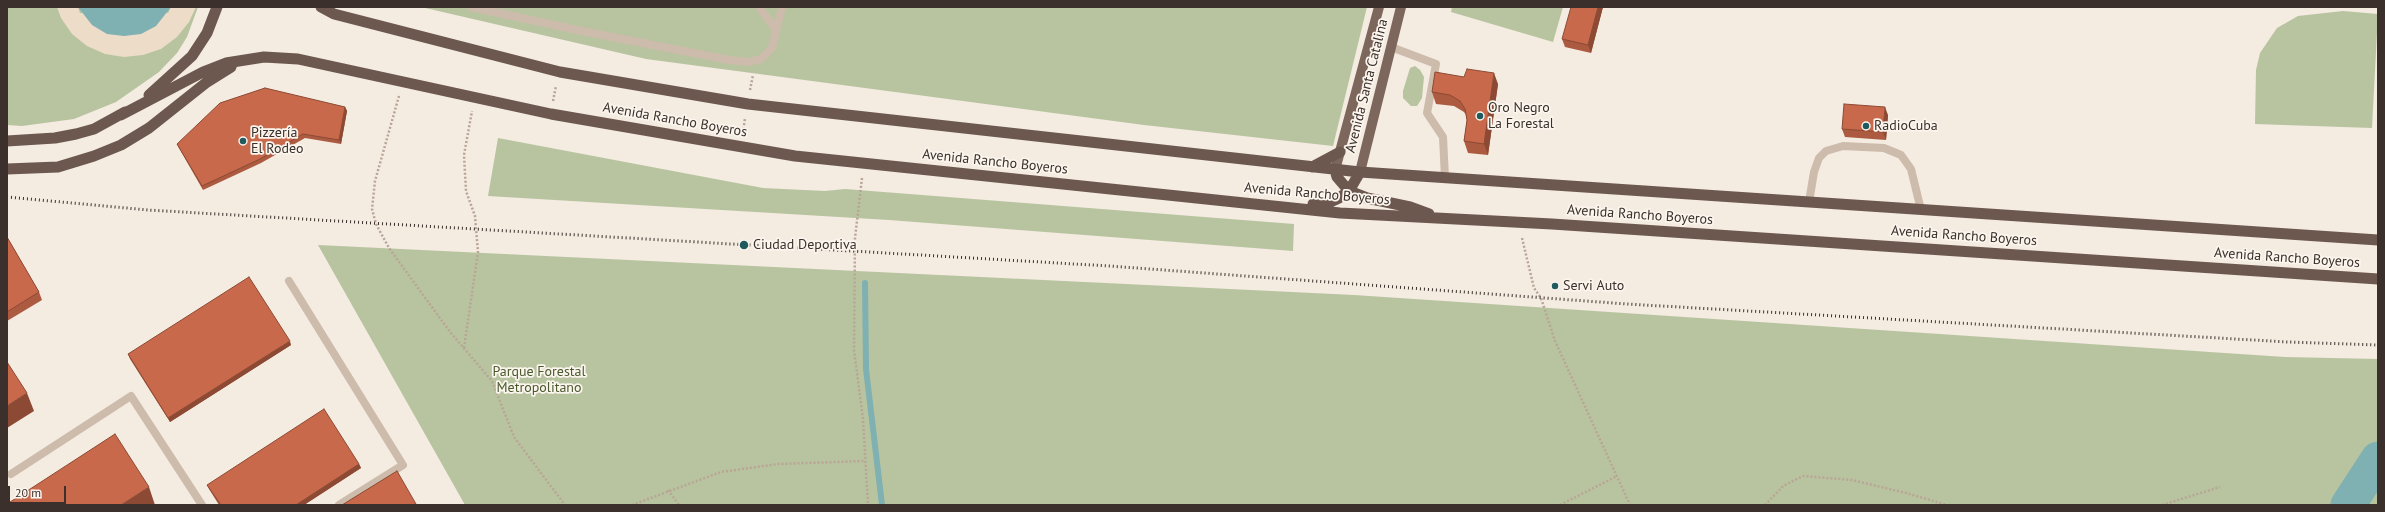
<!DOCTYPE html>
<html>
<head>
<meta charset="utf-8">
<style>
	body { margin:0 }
	#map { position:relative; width:2385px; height:512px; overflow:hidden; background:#f4ebe1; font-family:"PT Sans",sans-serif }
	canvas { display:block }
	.frame { position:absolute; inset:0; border:8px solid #3b302b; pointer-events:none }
	.scale { position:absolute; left:8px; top:486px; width:58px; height:18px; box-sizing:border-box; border:2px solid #3b302b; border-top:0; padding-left:5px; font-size:12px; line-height:14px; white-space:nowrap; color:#3b302b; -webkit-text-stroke:3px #fbf5ee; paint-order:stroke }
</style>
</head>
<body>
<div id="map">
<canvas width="2385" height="512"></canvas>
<div class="frame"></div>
<div class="scale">20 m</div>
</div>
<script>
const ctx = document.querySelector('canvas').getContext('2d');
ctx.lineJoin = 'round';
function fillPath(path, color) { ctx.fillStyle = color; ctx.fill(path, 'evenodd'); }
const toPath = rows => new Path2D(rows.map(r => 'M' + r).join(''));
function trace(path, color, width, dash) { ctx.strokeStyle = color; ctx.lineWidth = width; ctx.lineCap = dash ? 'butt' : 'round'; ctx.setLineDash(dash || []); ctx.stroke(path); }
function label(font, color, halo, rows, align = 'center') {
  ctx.font = font + ' "PT Sans",sans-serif'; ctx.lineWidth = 3.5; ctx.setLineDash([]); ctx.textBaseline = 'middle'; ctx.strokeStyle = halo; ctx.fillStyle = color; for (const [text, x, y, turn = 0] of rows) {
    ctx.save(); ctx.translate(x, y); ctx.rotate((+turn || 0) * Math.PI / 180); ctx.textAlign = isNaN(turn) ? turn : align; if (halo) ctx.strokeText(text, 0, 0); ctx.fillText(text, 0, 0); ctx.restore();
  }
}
fillPath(toPath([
	[7,7,198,7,187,37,177,53,159,72,116,102,74,119,22,126,7,125],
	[421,7,1367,7,1333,146,1144,125,646,59],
	[1452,7,1563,7,1553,42,1451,12],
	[2343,11,2378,14,2372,128,2255,124,2256,70,2260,53,2277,28,2298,16],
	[1415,66,1420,70,1424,77,1422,98,1417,106,1411,106,1403,98,1403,91,1410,68],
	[498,138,763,188,825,191,845,189,1294,224,1293,251,889,220,488,196],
	[318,245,1354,295,2285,357,2378,359,2378,505,465,505]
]), '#b8c4a0');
fillPath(toPath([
	[57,7,78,7,80,13,168,13,171,7,196,7,189,22,177,37,161,49,143,55,124,57,105,54,87,46,72,34,61,18]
]), '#ecdcc8');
fillPath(toPath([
	[78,7,171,7,156,26,141,34,124,36,107,34,92,25]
]), '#7fb0b2');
trace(toPath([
	[865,283,866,369,882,505]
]), '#7fb0b2', 6);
trace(toPath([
	[2348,505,2378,459]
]), '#7fb0b2', 35);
trace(toPath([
	[750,90,753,75],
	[399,96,375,181,372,209,376,224,389,248,450,332,492,381,514,437,565,505],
	[553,101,556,86],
	[743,133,745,118],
	[862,178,855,238,854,350,863,419,868,505],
	[1522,238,1534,288,1541,298,1555,341,1630,505],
	[464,348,478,252,475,216,466,191,464,155,472,111],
	[668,490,679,505],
	[632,505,721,472,778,464,864,461],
	[1560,505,1617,476],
	[1765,505,1783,486,1803,476,1852,480,1906,493,1947,505],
	[2162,505,2220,487]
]), '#b9a596', 2.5, [2, 2]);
trace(toPath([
	[471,7,577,30,729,60,748,62,761,59,772,48,782,7],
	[759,7,776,30],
	[1391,47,1436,64,1427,113,1443,137,1445,178],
	[1809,202,1814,172,1819,158,1826,151,1843,146,1884,148,1901,155,1911,169,1921,210],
	[289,281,403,465,339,505],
	[11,474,131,396,202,505]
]), '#cdbbac', 8);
trace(toPath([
	[1335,170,1379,7],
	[1360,172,1401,7]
]), '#7d675c', 10);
trace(toPath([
	[321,7,334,14,560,72,748,104,1360,172,2378,240],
	[149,95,192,56,207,33,217,7],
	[121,115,203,72,226,63,264,57,298,59,551,114,795,156,1340,213,1552,224,2378,279],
	[7,141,55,138,76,134,94,129,125,112],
	[1312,167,1340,152],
	[7,169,58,167,94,156,121,145,149,128,207,82,231,67],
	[1335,170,1337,177,1349,191,1367,198,1410,207,1429,214],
	[1313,204,1326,204,1339,198,1349,191,1360,172]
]), '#6c584f', 11);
trace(toPath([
	[7,197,148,210,1109,266,1627,304,2288,342,2378,345]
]), '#3b302b', 3, [1, 3]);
fillPath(toPath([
	[1603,7,1591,53,1565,47,1562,39],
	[1498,84,1488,155,1468,153,1464,141,1467,120,1466,115,1464,112,1454,106,1436,104,1432,92],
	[345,107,347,111,341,144,305,138,261,163,203,190,179,148,177,144],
	[1888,115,1886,140,1845,137,1842,129],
	[7,237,39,292,42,300,7,321],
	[291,345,170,422,130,359,128,354],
	[359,464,361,468,304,505,219,505,209,489,207,485]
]), '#ac5a40');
fillPath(toPath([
	[1598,7,1603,7,1591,53,1588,45],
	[1494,73,1498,84,1488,155,1484,144],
	[345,107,347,111,341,144,339,140],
	[1885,107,1888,115,1886,140,1883,132],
	[290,341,291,345,170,422,168,418],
	[27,393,34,411,7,428,7,406],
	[359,464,361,468,304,505,296,505],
	[149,487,155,505,121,505]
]), '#8c4a34');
const building = toPath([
	[1571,7,1598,7,1588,45,1562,39,1571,7],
	[1467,69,1494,73,1484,144,1464,141,1467,120,1465,109,1460,101,1450,95,1432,92,1435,72,1464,77,1467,69],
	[265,88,345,107,339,140,303,134,260,159,202,186,177,144,220,103,265,88],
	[1844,104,1885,107,1883,132,1842,129,1844,104],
	[7,237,39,292,7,312,7,237],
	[249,277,290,341,168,418,128,354,249,277],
	[7,362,27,393,7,406,7,362],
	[324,409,359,464,296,505,221,505,207,485,324,409],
	[115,434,149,487,121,505,7,505,7,504,115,434],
	[397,471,416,504,414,505,342,505,397,471]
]);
fillPath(building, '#c8694b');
trace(building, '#8c4a34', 1);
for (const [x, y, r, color] of [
	[1480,116,4,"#1f5a5e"],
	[1866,126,4,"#1f5a5e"],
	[243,141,4,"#1f5a5e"],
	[744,245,5,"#1f5a5e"],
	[1555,286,4,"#1f5a5e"]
]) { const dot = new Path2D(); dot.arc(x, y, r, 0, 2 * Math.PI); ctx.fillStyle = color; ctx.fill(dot); trace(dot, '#fbf5ee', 1.5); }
label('14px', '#3b302b', '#fbf5ee', [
	["Avenida Santa Catalina",1367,86,-76],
	["Avenida Rancho Boyeros",675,120,10],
	["Avenida Rancho Boyeros",995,162,6],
	["Avenida Rancho Boyeros",1317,194,5],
	["Avenida Rancho Boyeros",1640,215,4],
	["Avenida Rancho Boyeros",1964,236,4],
	["Avenida Rancho Boyeros",2287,258,4]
]);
label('14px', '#3b302b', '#fbf5ee', [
	["Oro Negro",1488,108],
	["La Forestal",1488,124],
	["RadioCuba",1874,126],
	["Pizzería",251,133],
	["El Rodeo",251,149],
	["Ciudad Deportiva",753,245],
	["Servi Auto",1563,286]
], 'left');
label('14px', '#4a5a2e', '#fbf5ee', [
	["Parque Forestal",539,372],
	["Metropolitano",539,388]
]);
</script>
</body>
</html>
